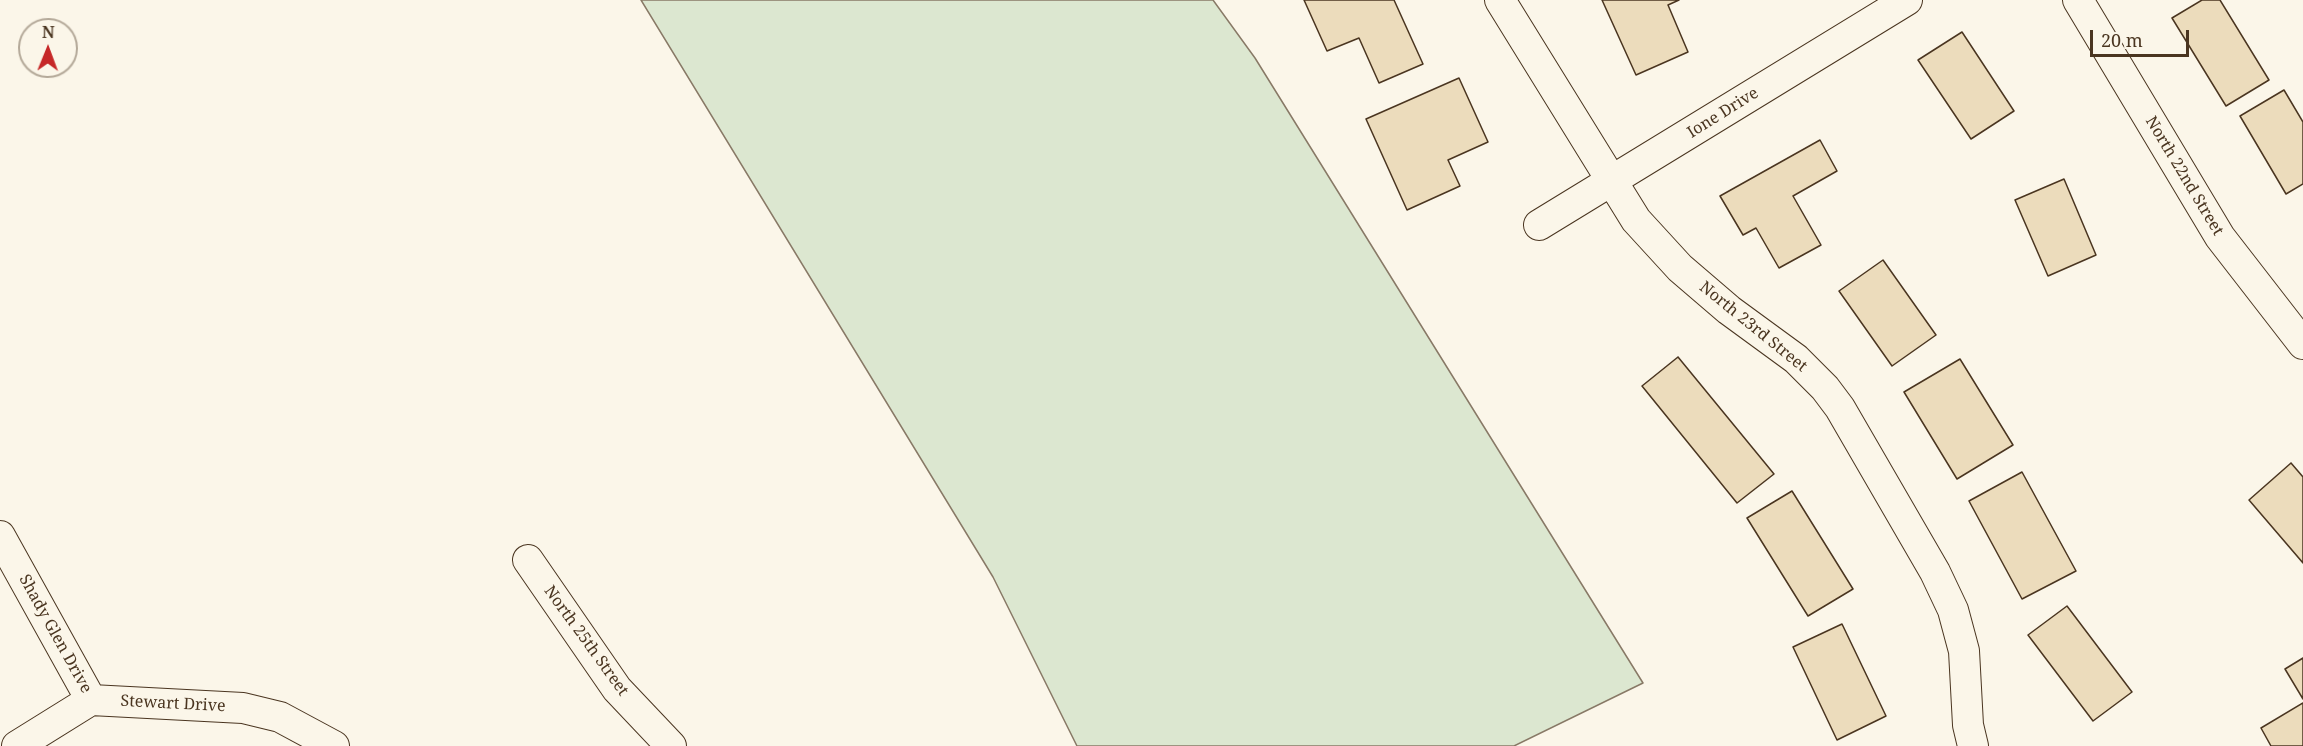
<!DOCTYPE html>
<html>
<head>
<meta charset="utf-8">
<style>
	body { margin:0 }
	#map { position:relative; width:2303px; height:746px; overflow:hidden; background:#fbf6e9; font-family:"Noto Serif",serif }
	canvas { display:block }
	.north { position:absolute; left:18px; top:18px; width:60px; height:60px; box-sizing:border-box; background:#fbf6e9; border:2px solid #b4a999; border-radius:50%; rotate:1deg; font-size:16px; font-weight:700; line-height:24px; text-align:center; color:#4a3520 }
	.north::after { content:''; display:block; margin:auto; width:21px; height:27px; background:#c62828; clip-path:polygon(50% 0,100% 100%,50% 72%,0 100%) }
	.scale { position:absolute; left:2090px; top:30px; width:99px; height:27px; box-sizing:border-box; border:3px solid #4a3520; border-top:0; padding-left:8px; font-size:18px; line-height:21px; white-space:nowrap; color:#4a3520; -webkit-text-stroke:4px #fbf6e9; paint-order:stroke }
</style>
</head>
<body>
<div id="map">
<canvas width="2303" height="746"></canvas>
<div class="north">N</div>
<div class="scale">20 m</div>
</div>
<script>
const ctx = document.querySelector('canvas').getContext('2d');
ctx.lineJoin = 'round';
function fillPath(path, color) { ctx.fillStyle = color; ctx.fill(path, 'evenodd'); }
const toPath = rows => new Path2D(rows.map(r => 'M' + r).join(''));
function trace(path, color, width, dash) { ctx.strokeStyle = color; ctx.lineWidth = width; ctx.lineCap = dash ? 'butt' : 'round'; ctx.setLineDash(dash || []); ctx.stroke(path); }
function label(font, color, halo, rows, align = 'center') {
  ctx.font = font + ' "Noto Serif",serif'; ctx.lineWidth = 4.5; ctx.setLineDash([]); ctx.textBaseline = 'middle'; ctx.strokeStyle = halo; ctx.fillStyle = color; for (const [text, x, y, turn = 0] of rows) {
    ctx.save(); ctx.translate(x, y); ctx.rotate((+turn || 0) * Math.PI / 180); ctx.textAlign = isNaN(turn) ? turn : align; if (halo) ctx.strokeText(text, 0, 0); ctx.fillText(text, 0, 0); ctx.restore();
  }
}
const green = toPath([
	[641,0,1213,0,1255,58,1643,683,1514,746,1077,746,993,577,641,0]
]);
fillPath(green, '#dce7d0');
trace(green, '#887966', 1.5);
const building = toPath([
	[1304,0,1394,0,1423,64,1379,83,1359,38,1327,51,1304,0],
	[1602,0,1679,0,1668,5,1688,52,1636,75,1602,0],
	[2202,0,2220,0,2269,80,2226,106,2172,18,2202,0],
	[1962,32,2014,111,1971,139,1918,60,1962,32],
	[1459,78,1488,142,1448,160,1460,186,1407,210,1366,119,1459,78],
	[2284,90,2303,122,2303,184,2286,194,2240,116,2284,90],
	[1820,140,1837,171,1793,196,1821,245,1779,268,1756,228,1743,235,1720,196,1820,140],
	[2064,179,2096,255,2048,276,2015,200,2064,179],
	[1883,260,1936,335,1892,366,1839,291,1883,260],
	[1678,357,1774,474,1737,503,1642,386,1678,357],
	[1960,359,2013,445,1957,479,1904,392,1960,359],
	[2291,463,2303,477,2303,563,2249,500,2291,463],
	[2022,472,2076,571,2022,599,1969,501,2022,472],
	[1792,491,1853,589,1808,616,1747,518,1792,491],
	[2067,606,2132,692,2093,721,2028,635,2067,606],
	[1842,624,1886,716,1837,740,1793,647,1842,624],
	[2303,658,2303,699,2285,669,2303,658],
	[2303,703,2303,746,2271,746,2261,728,2303,703]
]);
fillPath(building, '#ecdcbc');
trace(building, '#4a3520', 1.5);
const minor = toPath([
	[1500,0,1636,220,1680,268,1729,310,1796,359,1825,388,1840,408,1935,572,1953,610,1964,651,1968,725,1973,746],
	[2078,0,2220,237,2303,344],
	[1539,225,1907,0],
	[0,536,91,700],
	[528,560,617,689,671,746],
	[17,746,91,700,243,708,280,717,334,746]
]);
trace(minor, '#4a3520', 32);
trace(minor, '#fbf6e9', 30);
label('16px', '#4a3520', '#fbf6e9', [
	["Ione Drive",1723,113,-32],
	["North 22nd Street",2184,176,59],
	["North 23rd Street",1753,327,39],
	["Shady Glen Drive",55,634,61],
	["North 25th Street",586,641,54],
	["Stewart Drive",173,704,3]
]);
</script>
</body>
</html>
